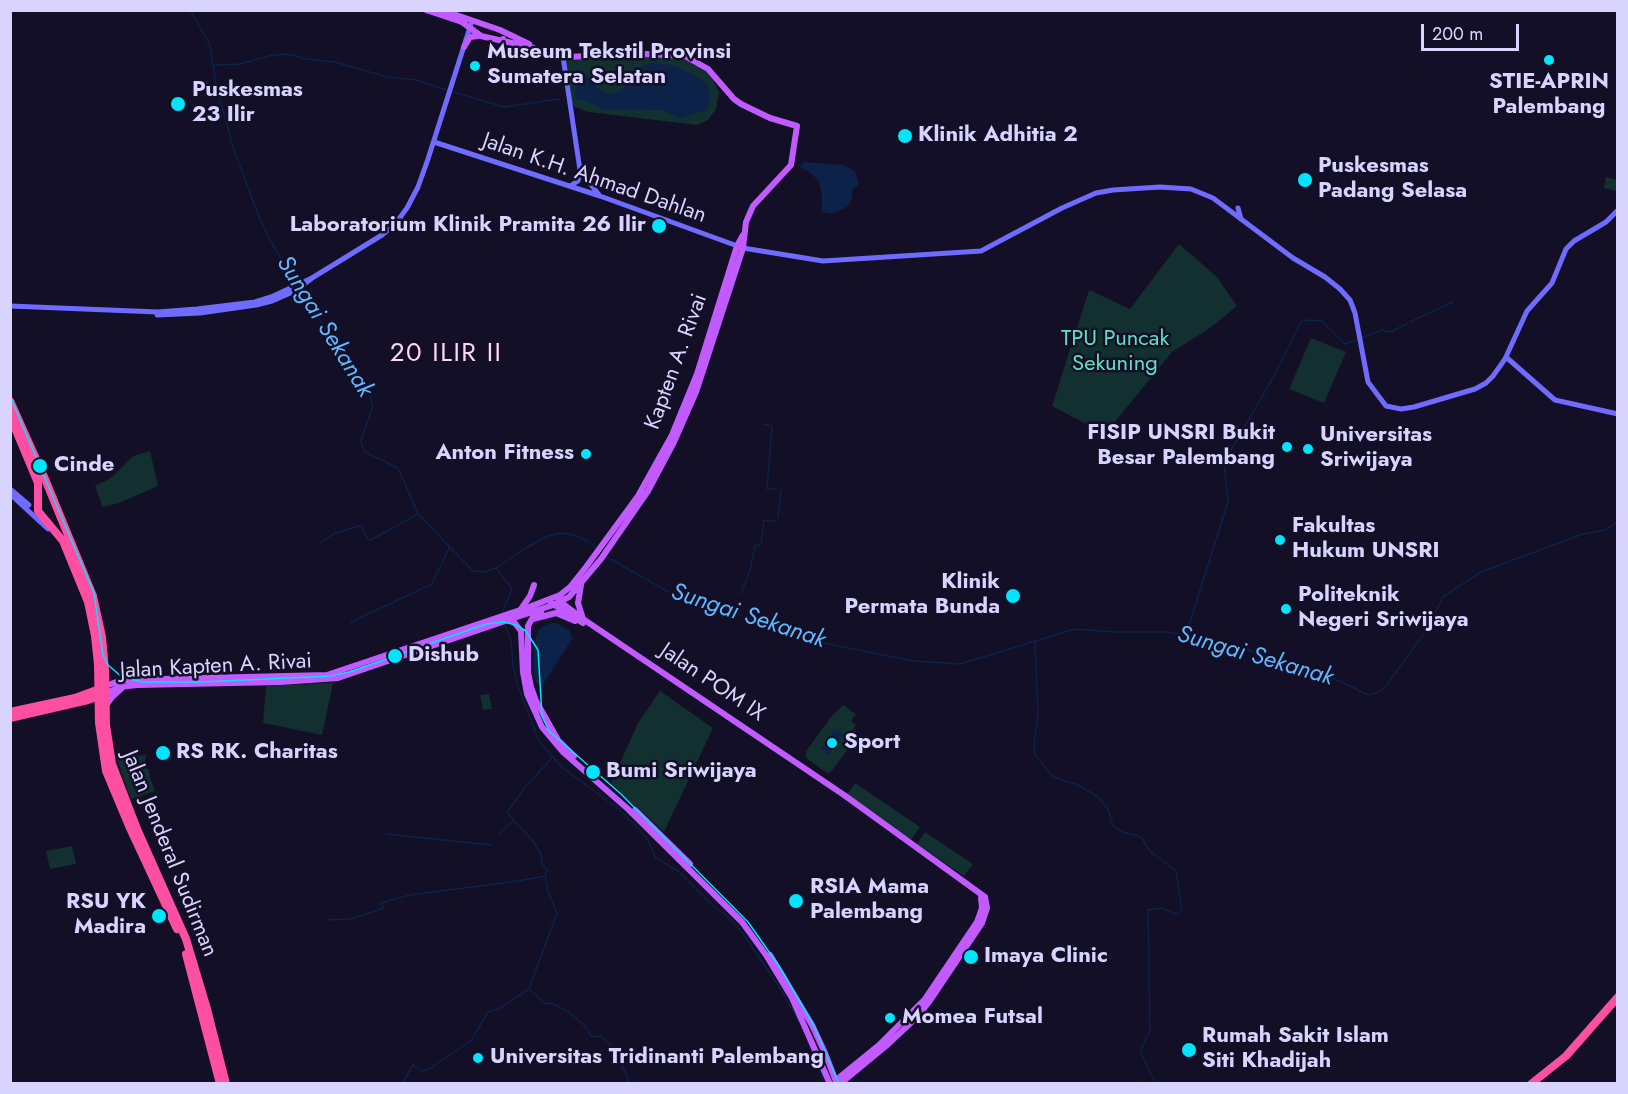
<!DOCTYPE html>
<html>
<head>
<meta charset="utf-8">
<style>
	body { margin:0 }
	#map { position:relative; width:1628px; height:1094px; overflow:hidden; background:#130f26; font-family:Jost,sans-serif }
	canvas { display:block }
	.frame { position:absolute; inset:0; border:12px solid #d9d4ff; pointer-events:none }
	.scale { position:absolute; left:1421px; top:24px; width:98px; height:27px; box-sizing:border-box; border:3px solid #d9d4ff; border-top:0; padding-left:8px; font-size:18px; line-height:21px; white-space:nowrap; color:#d9d4ff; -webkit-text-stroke:4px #130f26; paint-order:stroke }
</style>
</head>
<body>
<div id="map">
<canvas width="1628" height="1094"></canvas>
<div class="frame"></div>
<div class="scale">200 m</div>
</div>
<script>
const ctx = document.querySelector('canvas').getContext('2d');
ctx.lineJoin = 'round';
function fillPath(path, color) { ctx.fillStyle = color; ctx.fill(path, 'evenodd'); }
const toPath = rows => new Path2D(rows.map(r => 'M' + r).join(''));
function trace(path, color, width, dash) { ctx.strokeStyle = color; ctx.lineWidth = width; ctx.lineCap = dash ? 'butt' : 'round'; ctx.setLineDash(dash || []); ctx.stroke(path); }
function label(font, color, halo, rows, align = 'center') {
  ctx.font = font + ' Jost,sans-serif'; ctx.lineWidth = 5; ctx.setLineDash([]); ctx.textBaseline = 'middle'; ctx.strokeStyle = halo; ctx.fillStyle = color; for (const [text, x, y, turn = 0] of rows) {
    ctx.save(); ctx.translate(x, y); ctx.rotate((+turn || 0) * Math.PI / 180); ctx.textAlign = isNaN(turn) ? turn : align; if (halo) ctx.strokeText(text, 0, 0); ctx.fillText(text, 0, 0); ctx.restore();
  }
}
fillPath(toPath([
	[677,56,692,60,703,68,713,80,719,92,716,109,708,120,697,125,589,112,575,107,570,102,565,59],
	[1606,177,1617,180,1617,191,1604,188],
	[1179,244,1217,277,1237,306,1210,328,1172,352,1105,434,1052,406,1089,290,1130,309],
	[1311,338,1346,352,1324,403,1289,389],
	[150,451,158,486,119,503,103,507,95,486,111,478,133,456],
	[333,683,322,735,263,723,266,686],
	[660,691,713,728,664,832,611,783,638,723],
	[489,694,492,709,483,710,480,695],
	[843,705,856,714,851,721,856,725,853,730,859,735,830,773,827,773,806,758,806,751,832,716],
	[147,755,144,763,146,769,149,769,150,778,155,791,131,799,117,759,123,758,125,765,134,764,134,756],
	[855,783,920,827,911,840,846,796],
	[925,832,973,864,964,876,917,844],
	[72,846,76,864,50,869,46,851]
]), '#12302f');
fillPath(toPath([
	[649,63,672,65,698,77,707,83,711,95,707,110,680,118,662,110,603,109,588,102,576,99,574,70,586,74,597,88,607,93,614,93,621,91,637,69],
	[803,162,844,165,855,171,859,184,852,190,852,199,847,207,832,214,822,212,822,196,819,182,812,174,800,167],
	[550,623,557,623,570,631,572,639,542,686,537,684,534,677,533,644,539,629],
	[834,730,843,735,829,755,821,749]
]), '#0c2248');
trace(toPath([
	[190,10,210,45,216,85,233,147,257,212,271,242,297,284],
	[214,65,240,64,269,56,287,54,306,59,335,62,387,77,416,80,447,90],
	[454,92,504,107,559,99],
	[301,290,339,351,369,392,373,406,361,440,362,446,365,452,398,468,418,514,473,571,484,572,496,568,524,549,546,537,559,533,574,535,587,541,596,548],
	[1410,322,1453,302],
	[1361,338,1382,330,1390,332,1407,324],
	[763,424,772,426,767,489,776,489],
	[778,517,781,490],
	[321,543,333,534,359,526,362,527,368,539,371,540,418,514],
	[607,557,674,595,726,610,796,636,838,646,914,661,960,664,1075,629,1114,632,1167,632,1221,642,1271,657,1340,681,1368,695,1379,692,1387,685,1425,632,1443,597,1481,572,1583,534,1605,530,1618,522],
	[497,569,512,589,502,613],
	[741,594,750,570,755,546,761,544,764,520,775,521],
	[735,612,739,602],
	[351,624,353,621,432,584,449,548],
	[504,624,511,639,513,666,519,689,539,741,562,767,617,808,634,824,648,840,655,857,678,871,713,906,726,915,744,935,782,991,799,1022],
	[1186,634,1228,502,1224,462,1274,376,1302,320,1322,321,1345,344,1357,340],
	[1035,643,1038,714,1034,743,1035,755,1053,777,1078,785,1098,797,1108,809,1113,826,1123,832,1141,837,1151,852,1176,871,1182,910,1176,914,1162,908,1148,910,1150,1031,1140,1051,1156,1084],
	[386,834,491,845],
	[498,834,514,821],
	[328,920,351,919,384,908,381,903,387,901,410,895,518,881,545,876],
	[530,990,545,1003,553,1004,567,1011,584,1025,592,1037,601,1036,614,1047,630,1084],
	[807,1040,825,1084],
	[402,1084,413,1065,422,1071,429,1069,471,1041,488,1012,497,1010,529,989,557,913,548,891,545,876,547,870,542,864,541,854,532,840,507,813,525,787,552,758]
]), '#0c2248', 1.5);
trace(toPath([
	[563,57,580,170,578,181,570,186],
	[434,142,600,196,743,248,823,261,981,251,1062,208,1096,193,1113,190,1160,187,1191,189,1213,198,1293,258,1325,277,1340,289,1350,300,1355,313,1368,382,1386,406,1401,409,1414,407,1475,389,1486,383,1493,376,1505,359,1527,311,1552,283,1566,249,1574,241,1606,222,1618,210],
	[580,171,600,196],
	[1238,208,1241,219],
	[10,306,158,312,197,309,255,302,271,297,312,278,382,235,396,223,407,208,418,187,428,159,471,24],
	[157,315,200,313,256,305,272,301,295,291,311,279],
	[1506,357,1555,400,1618,414],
	[10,489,29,505],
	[10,494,48,529]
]), '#6f6bff', 5);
trace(toPath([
	[426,10,462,22,481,36,534,48,563,57,647,54,685,56,708,69,734,99,741,104,770,118,797,126,791,165,753,206,746,222,743,248,696,392,674,442,648,491,601,559,569,597,553,605,508,620],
	[442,10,500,30,529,44],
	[464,47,470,37,478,36],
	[502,54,503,39],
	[581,585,578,603,583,619],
	[559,601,583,619,844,795,985,897],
	[551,603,583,623],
	[521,609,530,596,534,585],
	[541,612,533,617,528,626,528,672,531,687,536,701,558,740,574,756],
	[533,619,556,613,575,621],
	[105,686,122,680,327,675,529,607,560,595,570,587,586,567,638,496,672,435,697,374,737,246,743,235],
	[105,694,119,687,137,685,280,682,338,678,508,620,514,622,521,631,523,672,527,694,542,727,563,752,628,809,742,922,766,955,792,998,830,1084],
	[105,707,112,697,122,688],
	[635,810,690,864],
	[770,955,812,1025,825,1053,837,1084],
	[836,1080,879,1045,925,999,977,922,982,908,981,898],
	[840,1084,886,1046,918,1016,929,1002,982,923,987,908,985,897]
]), '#c25bff', 6);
trace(toPath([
	[10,401,45,479,93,596,102,637,105,670,106,725,112,764,137,829,186,939,207,1009,226,1084],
	[10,416,38,483,38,511,63,541,88,602,95,636,98,664,99,723,106,771,129,826,177,929],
	[10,712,75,698,102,688],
	[10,718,88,700,102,695],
	[186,954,220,1084],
	[1531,1084,1566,1056,1618,997]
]), '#ff4fa3', 8);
trace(toPath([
	[10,396,94,593,103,655,108,665,122,677,143,682,201,682,331,676,349,672,486,624,504,622,516,625,526,631,538,650,542,716,549,731,621,794,748,922,781,969,814,1026,839,1084]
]), '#00e5ff', 1.5);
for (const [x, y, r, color] of [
	[1549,60,6,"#00e5ff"],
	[475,66,6,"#00e5ff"],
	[178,104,8,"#00e5ff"],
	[905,136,8,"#00e5ff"],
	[1305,180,8,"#00e5ff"],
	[659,226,8,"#00e5ff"],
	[1287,447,6,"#00e5ff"],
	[1308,449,6,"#00e5ff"],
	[586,454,6,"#00e5ff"],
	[40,466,8,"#00e5ff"],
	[1280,540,6,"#00e5ff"],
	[1013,596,8,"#00e5ff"],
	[1286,609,6,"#00e5ff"],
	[395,656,8,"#00e5ff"],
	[832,743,6,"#00e5ff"],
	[163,753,8,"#00e5ff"],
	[593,772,8,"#00e5ff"],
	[796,901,8,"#00e5ff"],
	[159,916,8,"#00e5ff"],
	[971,957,8,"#00e5ff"],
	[890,1018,6,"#00e5ff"],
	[1189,1050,8,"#00e5ff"],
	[478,1058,6,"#00e5ff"]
]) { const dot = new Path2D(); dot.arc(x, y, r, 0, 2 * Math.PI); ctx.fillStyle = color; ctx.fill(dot); trace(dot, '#130f26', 2); }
label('bold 22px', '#d9d4ff', '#130f26', [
	["Museum Tekstil Provinsi",487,53],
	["Sumatera Selatan",487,78],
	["STIE-APRIN",1549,83,"center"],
	["Palembang",1549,108,"center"],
	["Puskesmas",192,91],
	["23 Ilir",192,116],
	["Klinik Adhitia 2",918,136],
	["Puskesmas",1318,167],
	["Padang Selasa",1318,192],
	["Laboratorium Klinik Pramita 26 Ilir",646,226,"right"],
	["FISIP UNSRI Bukit",1275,434,"right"],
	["Besar Palembang",1275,459,"right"],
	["Universitas",1320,436],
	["Sriwijaya",1320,461],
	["Anton Fitness",574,454,"right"],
	["Cinde",54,466],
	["Fakultas",1292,527],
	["Hukum UNSRI",1292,552],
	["Klinik",1000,583,"right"],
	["Permata Bunda",1000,608,"right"],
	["Politeknik",1298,596],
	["Negeri Sriwijaya",1298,621],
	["Dishub",408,656],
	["Sport",844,743],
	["RS RK. Charitas",176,753],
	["Bumi Sriwijaya",606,772],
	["RSIA Mama",810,888],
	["Palembang",810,913],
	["RSU YK",146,903,"right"],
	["Madira",146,928,"right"],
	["Imaya Clinic",984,957],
	["Momea Futsal",902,1018],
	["Rumah Sakit Islam",1202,1037],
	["Siti Khadijah",1202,1062],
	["Universitas Tridinanti Palembang",490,1058]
], 'left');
label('22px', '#d9d4ff', '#130f26', [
	["Jalan K.H. Ahmad Dahlan",594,179,19],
	["Kapten A. Rivai",677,362,-70],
	["Jalan Kapten A. Rivai",216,667,-3],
	["Jalan POM IX",712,683,34],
	["Jalan Jenderal Sudirman",169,854,68]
]);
label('22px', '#5fe0c0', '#130f26', [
	["TPU Puncak",1115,340],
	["Sekuning",1115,365]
]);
label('italic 24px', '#62b6ff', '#130f26', [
	["Sungai Sekanak",324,327,58],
	["Sungai Sekanak",748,617,18],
	["Sungai Sekanak",1255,657,16]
]);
ctx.letterSpacing = '1.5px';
label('26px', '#ffd6f0', '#130f26', [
	["20 ILIR II",446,355]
]);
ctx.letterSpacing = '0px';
</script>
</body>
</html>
